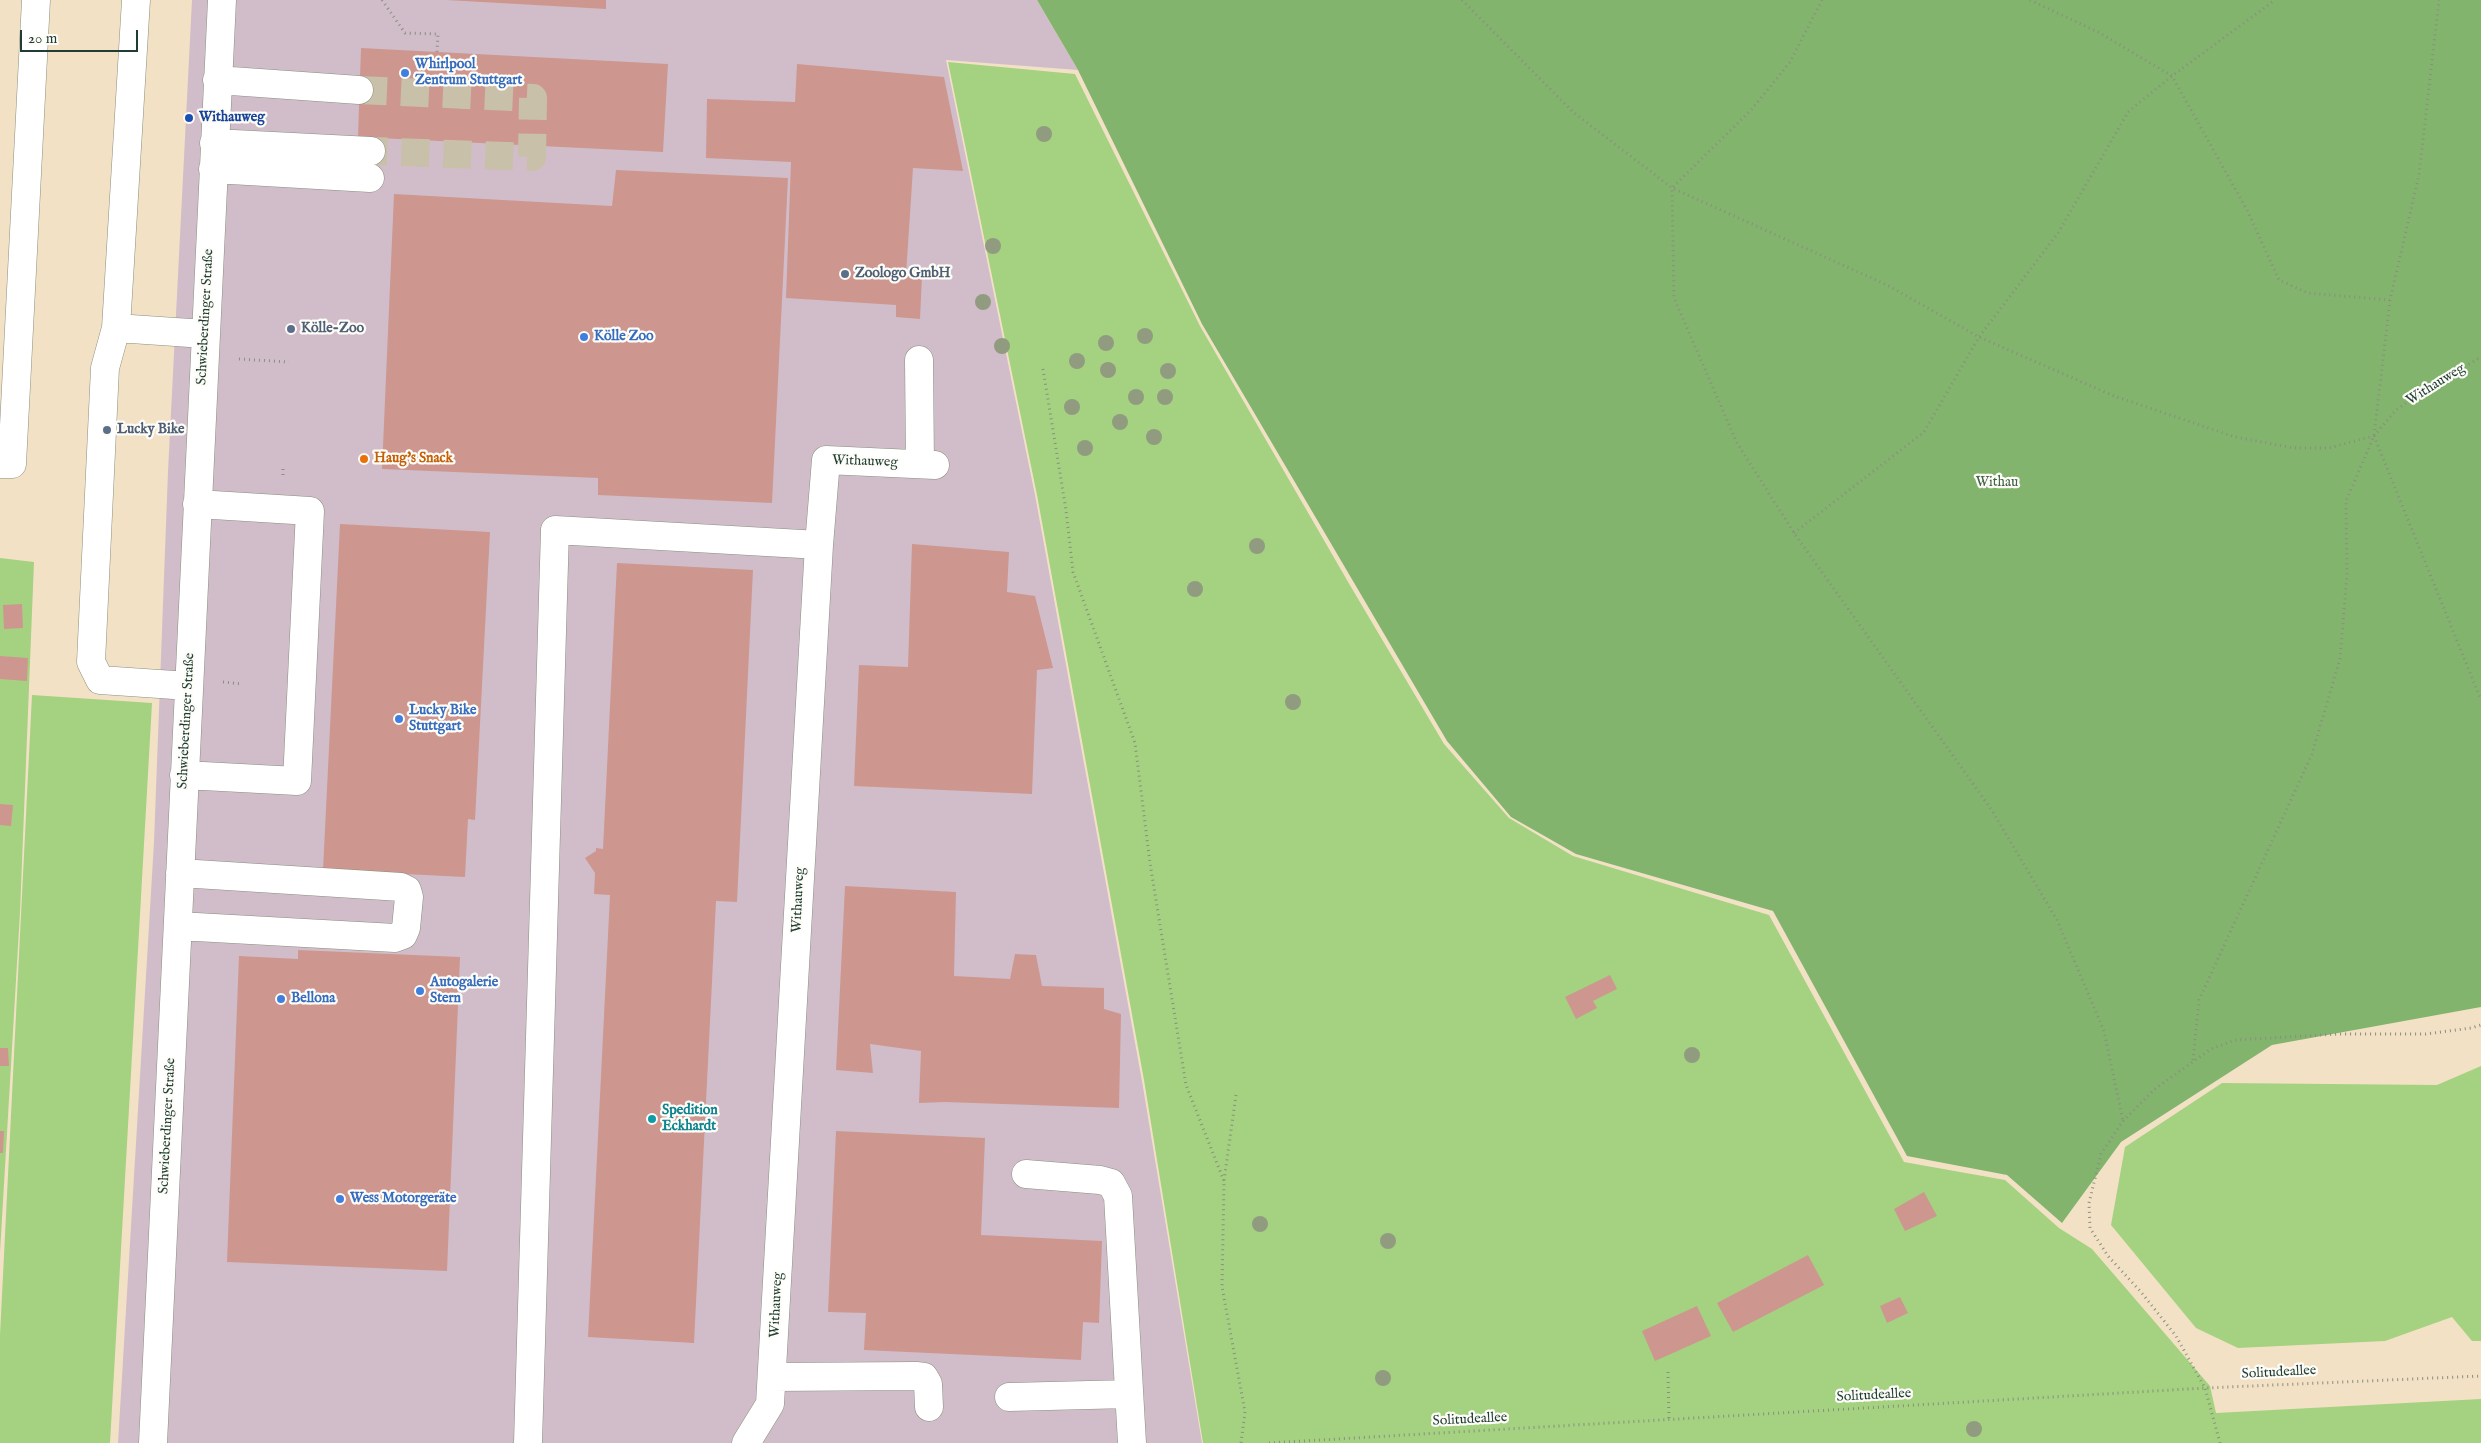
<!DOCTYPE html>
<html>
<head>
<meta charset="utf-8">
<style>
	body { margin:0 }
	#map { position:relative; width:2481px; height:1443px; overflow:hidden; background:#f3e1c6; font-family:"IM FELL English",serif }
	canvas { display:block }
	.scale { position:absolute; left:20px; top:30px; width:118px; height:22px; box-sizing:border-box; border:2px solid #1f3d34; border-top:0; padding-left:6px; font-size:15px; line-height:18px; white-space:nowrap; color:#1f3d34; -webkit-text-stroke:4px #fdfcf7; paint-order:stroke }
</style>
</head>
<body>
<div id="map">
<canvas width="2481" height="1443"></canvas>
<div class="scale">20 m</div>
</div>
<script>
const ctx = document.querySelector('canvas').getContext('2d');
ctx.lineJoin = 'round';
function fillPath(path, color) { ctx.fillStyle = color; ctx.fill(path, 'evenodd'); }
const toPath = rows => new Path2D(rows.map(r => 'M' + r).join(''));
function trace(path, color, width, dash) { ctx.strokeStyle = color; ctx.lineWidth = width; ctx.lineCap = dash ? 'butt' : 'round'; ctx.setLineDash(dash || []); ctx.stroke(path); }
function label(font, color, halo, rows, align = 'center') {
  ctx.font = font + ' "IM FELL English",serif'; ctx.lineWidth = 4.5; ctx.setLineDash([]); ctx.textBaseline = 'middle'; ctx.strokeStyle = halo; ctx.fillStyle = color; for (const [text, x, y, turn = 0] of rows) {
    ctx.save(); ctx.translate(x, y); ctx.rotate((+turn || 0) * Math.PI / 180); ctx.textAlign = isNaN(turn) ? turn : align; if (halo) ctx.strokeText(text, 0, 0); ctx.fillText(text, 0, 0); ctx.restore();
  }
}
fillPath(toPath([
	[192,0,1037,0,1078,70,946,60,1035,495,1142,1081,1202,1443,118,1443,154,842,168,471]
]), '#d1bdc9');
fillPath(toPath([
	[948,62,1075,74,1200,326,1351,587,1444,744,1509,818,1573,856,1769,915,1904,1162,2005,1180,2059,1228,2092,1249,2210,1386,2216,1413,2481,1399,2481,1443,1203,1443,1144,1080,1037,495],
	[0,558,34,562,20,912,0,1252],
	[32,695,152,703,110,1443,0,1443,0,1335],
	[2481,1066,2481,1341,2472,1341,2452,1317,2385,1341,2238,1348,2196,1328,2111,1225,2125,1147,2222,1083,2437,1085]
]), '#a4d280');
fillPath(toPath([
	[1037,0,2481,0,2481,1007,2272,1045,2121,1142,2062,1223,2007,1175,1907,1156,1773,911,1576,854,1511,817,1447,741,1202,324,1078,70]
]), '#83b46e');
fillPath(toPath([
	[446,0,606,0,606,9],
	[361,48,668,64,663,152,358,137],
	[797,64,944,77,963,171,913,168,906,275,922,276,920,319,896,317,896,305,786,298,791,162,706,158,707,99,795,102],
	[616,170,788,178,772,503,598,495,598,478,382,469,394,194,612,206],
	[340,524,490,532,475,820,468,819,465,877,323,870],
	[912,544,1009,552,1007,592,1035,596,1053,668,1037,670,1032,794,854,786,859,665,908,667],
	[617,563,753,570,737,902,716,901,694,1343,588,1337,610,895,594,894,595,873,585,858,596,851,596,848,603,849],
	[22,604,23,628,4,629,3,605],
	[0,656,28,658,27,681,0,679],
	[0,804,13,805,11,826,0,825],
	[845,886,956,892,954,976,1010,979,1015,954,1036,955,1042,986,1104,988,1104,1009,1121,1014,1119,1108,945,1102,919,1103,921,1051,870,1044,873,1073,836,1070],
	[298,950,460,957,447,1271,227,1262,239,956,298,959],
	[1610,975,1617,989,1593,1001,1597,1008,1576,1019,1565,997],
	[0,1048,8,1048,9,1066,0,1066],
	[0,1131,4,1131,3,1153,0,1153],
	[836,1131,985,1138,981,1235,1102,1241,1099,1323,1083,1322,1081,1360,864,1350,866,1313,828,1312],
	[1924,1192,1937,1216,1905,1231,1894,1209],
	[1808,1255,1824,1285,1733,1332,1717,1303],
	[1900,1297,1908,1313,1887,1323,1880,1306],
	[1697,1306,1711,1336,1655,1361,1642,1331]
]), '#cd978f');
trace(toPath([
	[359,90,533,98,532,157,371,151]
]), '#c9c0a9', 28, [28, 14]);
const minor = toPath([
	[136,0,116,328,105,368,91,662,100,680,189,686],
	[217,80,359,90],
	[214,143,371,151],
	[213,169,370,178],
	[116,328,205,334],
	[919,360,920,464],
	[0,464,12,464,36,0],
	[184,775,297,781,310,511,197,504],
	[178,926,395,938,403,935,406,928,409,897,407,890,401,887,180,873],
	[1026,1174,1100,1180,1111,1183,1118,1196,1132,1443],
	[772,1377,916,1376,924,1377,928,1384,929,1407],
	[1009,1397,1129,1394],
	[153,1443,222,0],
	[528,1443,555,530,819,545],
	[746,1443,770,1404,819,545,826,460,935,465]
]);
trace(minor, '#898f7d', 29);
trace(toPath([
	[382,0,405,33,438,34,437,52],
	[1462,0,1573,112,1672,188,1887,285,1979,337,2114,396,2235,437,2294,448,2329,448,2373,436],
	[1822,0,1790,62,1752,109,1672,188,1674,298,1737,443,1794,533,1991,809,2057,920,2104,1031,2123,1121],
	[2030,0,2100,33,2172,76,2248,212,2279,280,2308,293,2390,300],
	[239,359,289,362],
	[1043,369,1066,510,1073,572,1135,743,1150,863,1186,1085,1224,1181],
	[2374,436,2481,700],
	[2374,436,2395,411,2421,392,2481,357],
	[283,475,283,466],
	[1794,533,1924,432,1979,337,2058,233,2128,112,2172,76,2275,0],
	[223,682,242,684],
	[2193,1060,2199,1000,2312,754,2340,659,2347,575,2346,501,2374,436,2390,300,2419,175,2439,0],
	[1236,1095,1224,1181,1222,1287,1245,1412,1241,1443],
	[1668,1372,1669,1420],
	[1269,1443,2205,1388,2481,1376],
	[2220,1443,2205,1388,2176,1336,2141,1292,2108,1256,2090,1228,2089,1203,2101,1154,2123,1121,2156,1088,2211,1049,2235,1040,2339,1034,2426,1034,2471,1028,2481,1025]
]), '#898f7d', 3, [1, 4]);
trace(minor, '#fff', 28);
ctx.fillStyle = '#919b80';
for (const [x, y] of [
	[1044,134],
	[993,246],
	[983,302],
	[1145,336],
	[1106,343],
	[1002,346],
	[1077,361],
	[1108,370],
	[1168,371],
	[1136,397],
	[1165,397],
	[1072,407],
	[1120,422],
	[1154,437],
	[1085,448],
	[1257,546],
	[1195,589],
	[1293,702],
	[1692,1055],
	[1260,1224],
	[1388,1241],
	[1383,1378],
	[1974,1429]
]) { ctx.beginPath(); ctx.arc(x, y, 8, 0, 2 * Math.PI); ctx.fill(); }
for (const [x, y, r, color] of [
	[405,73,5,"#3f7fe0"],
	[189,118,5,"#1a4fb4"],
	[845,274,5,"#5c6f8a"],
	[291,329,5,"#5c6f8a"],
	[584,337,5,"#3f7fe0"],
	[107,430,5,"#5c6f8a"],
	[364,459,5,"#e8710a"],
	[399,719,5,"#3f7fe0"],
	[420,991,5,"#3f7fe0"],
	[281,999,5,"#3f7fe0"],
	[652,1119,5,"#0f9aa8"],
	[340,1199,5,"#3f7fe0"]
]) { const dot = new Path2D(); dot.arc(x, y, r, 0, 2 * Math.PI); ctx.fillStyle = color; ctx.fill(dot); trace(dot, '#fdfcf7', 2); }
label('bold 14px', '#366cbe', '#fdfcf7', [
	["Whirlpool",415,65],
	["Zentrum Stuttgart",415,81],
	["Kölle Zoo",594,337],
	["Lucky Bike",409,711],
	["Stuttgart",409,727],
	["Autogalerie",430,983],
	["Stern",430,999],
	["Bellona",291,999],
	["Wess Motorgeräte",350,1199]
], 'left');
label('bold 14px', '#164399', '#fdfcf7', [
	["Withauweg",199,118]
], 'left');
label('bold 14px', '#4e5e75', '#fdfcf7', [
	["Zoologo GmbH",855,274],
	["Kölle-Zoo",301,329],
	["Lucky Bike",117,430]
], 'left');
label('14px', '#1f3d34', '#fdfcf7', [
	["Schwieberdinger Straße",206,317,-87],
	["Withauweg",2436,385,-32],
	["Withauweg",865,462,2],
	["Schwieberdinger Straße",187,721,-87],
	["Withauweg",799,900,-87],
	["Schwieberdinger Straße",168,1126,-87],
	["Withauweg",777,1305,-87],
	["Solitudeallee",2279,1373,-3],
	["Solitudeallee",1874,1396,-3],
	["Solitudeallee",1470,1420,-3]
]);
label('bold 14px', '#c56008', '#fdfcf7', [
	["Haug's Snack",374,459]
], 'left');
label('14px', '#406247', '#fdfcf7', [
	["Withau",1997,483]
]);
label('bold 14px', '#0d838f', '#fdfcf7', [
	["Spedition",662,1111],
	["Eckhardt",662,1127]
], 'left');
</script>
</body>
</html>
